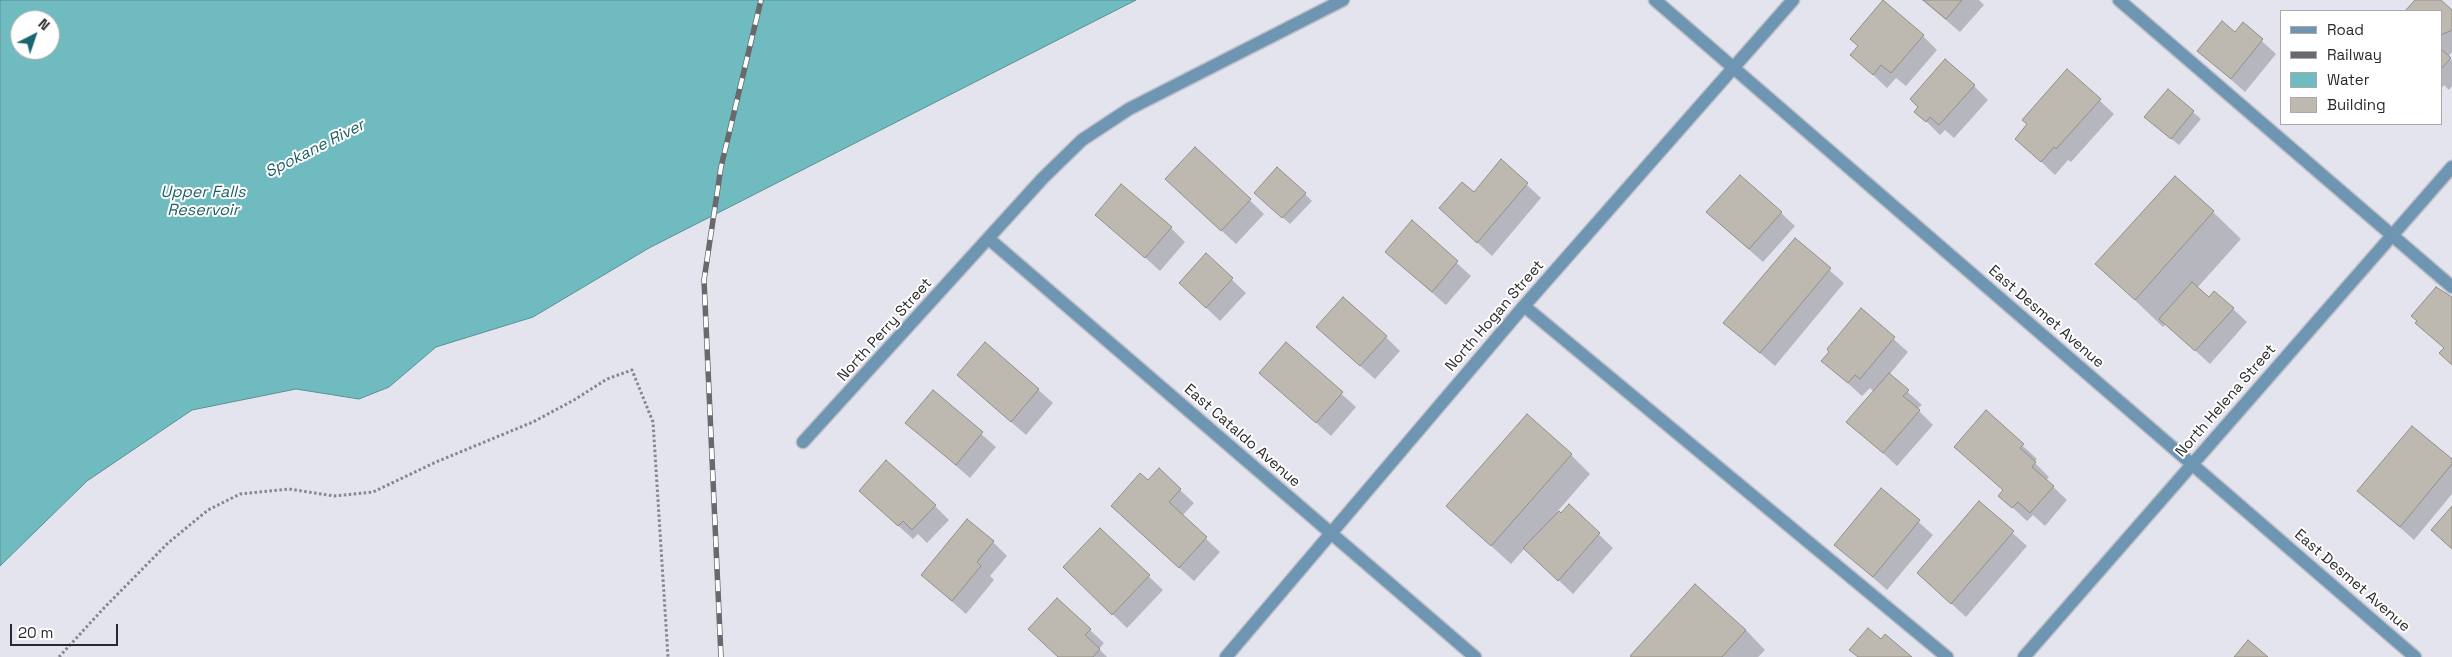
<!DOCTYPE html>
<html>
<head>
<meta charset="utf-8">
<style>
	body { margin:0 }
	#map { position:relative; width:2452px; height:657px; overflow:hidden; background:#e3e4ee; font-family:"Space Grotesk",sans-serif }
	canvas { display:block }
	.legend { position:absolute; left:2280px; top:10px; width:162px; height:115px; box-sizing:border-box; background:#fff; border:1px solid #aaaaab; margin:0; padding:6px 9px; list-style:none; font-size:15px; color:#2a2a2e }
	.legend li { display:flex; align-items:center; gap:10px; height:25px }
	.legend b { width:25px; border:1px solid #aaaaab }
	.north { position:absolute; left:10px; top:10px; width:50px; height:50px; box-sizing:border-box; background:#fff; border:1px solid #aaaaab; border-radius:50%; rotate:41deg; font-size:14px; font-weight:700; line-height:20px; text-align:center; color:#2a2a2e }
	.north::after { content:''; display:block; margin:auto; width:18px; height:22px; background:#1b6671; clip-path:polygon(50% 0,100% 100%,50% 72%,0 100%) }
	.scale { position:absolute; left:10px; top:624px; width:108px; height:22px; box-sizing:border-box; border:2px solid #2a2a2e; border-top:0; padding-left:6px; font-size:15px; line-height:18px; white-space:nowrap; color:#2a2a2e; -webkit-text-stroke:4px #fff; paint-order:stroke }
</style>
</head>
<body>
<div id="map">
<canvas width="2452" height="657"></canvas>
<ul class="legend">
<li><b style="height:6px;background:#6e95b2"></b>Road</li>
<li><b style="height:6px;background:#68696f"></b>Railway</li>
<li><b style="height:14px;background:#6fbbbf"></b>Water</li>
<li><b style="height:14px;background:#beb9b0"></b>Building</li>
</ul>
<div class="north">N</div>
<div class="scale">20 m</div>
</div>
<script>
const ctx = document.querySelector('canvas').getContext('2d');
ctx.lineJoin = 'round';
function fillPath(path, color) { ctx.fillStyle = color; ctx.fill(path, 'evenodd'); }
const toPath = rows => new Path2D(rows.map(r => 'M' + r).join(''));
function trace(path, color, width, dash) { ctx.strokeStyle = color; ctx.lineWidth = width; ctx.lineCap = dash ? 'butt' : 'round'; ctx.setLineDash(dash || []); ctx.stroke(path); }
function label(font, color, halo, rows, align = 'center') {
  ctx.font = font + ' "Space Grotesk",sans-serif'; ctx.lineWidth = 4; ctx.setLineDash([]); ctx.textBaseline = 'middle'; ctx.strokeStyle = halo; ctx.fillStyle = color; for (const [text, x, y, turn = 0] of rows) {
    ctx.save(); ctx.translate(x, y); ctx.rotate((+turn || 0) * Math.PI / 180); ctx.textAlign = isNaN(turn) ? turn : align; if (halo) ctx.strokeText(text, 0, 0); ctx.fillText(text, 0, 0); ctx.restore();
  }
}
const water = toPath([
	[0,0,1136,0,649,248,533,317,436,347,389,387,359,399,296,389,192,410,87,481,0,566,0,0],
	[20,20,50,20,50,50,20,50,20,20]
]);
fillPath(water, '#6fbbbf');
trace(water, '#5a9094', 1);
fillPath(toPath([
	[1922,0,1979,0,1984,5,1960,32],
	[2417,0,2439,0,2452,12,2452,52,2448,57,2452,61,2452,86,2449,90,2444,85,2441,89,2441,11,2407,11],
	[2243,24,2276,54,2245,92,2199,51,2235,33],
	[1923,36,1937,50,1906,86,1896,78,1887,88,1852,55],
	[2068,71,2114,114,2071,162,2068,160,2055,175,2031,152],
	[1974,86,1988,100,1954,138,1945,130,1940,135,1916,111],
	[2168,91,2201,119,2179,145,2153,124],
	[1196,148,1264,214,1236,244,1181,193],
	[1501,161,1541,198,1492,256,1455,222,1474,193],
	[1305,194,1312,201,1290,224,1263,200],
	[2213,212,2241,239,2197,288,2209,299,2233,309,2247,322,2210,364,2166,324,2163,327,2097,264],
	[1781,213,1795,226,1763,262,1722,226],
	[1097,214,1171,228,1185,242,1160,271],
	[1412,222,1471,276,1446,305,1386,252],
	[1795,240,1844,283,1775,366,1725,323],
	[1206,255,1246,293,1220,321,1194,296],
	[1861,310,1908,352,1889,375,1922,405,1917,409,1933,425,1897,466,1848,421,1874,392,1870,388,1862,396,1823,361],
	[1386,337,1400,351,1375,379,1332,341],
	[986,343,1053,403,1026,435,973,389],
	[1286,344,1356,407,1331,436,1260,373],
	[933,392,996,447,970,478,907,423],
	[1986,412,2037,459,2034,462,2049,477,2046,480,2067,500,2045,526,2033,515,2027,521,2000,496,2004,490],
	[1571,455,1590,474,1557,512,1561,515,1569,506,1613,548,1573,594,1525,548,1511,564,1447,506],
	[2452,461,2452,494,2414,540,2359,491],
	[1149,482,1180,490,1194,503,1182,516,1220,552,1194,581,1126,520],
	[1882,489,1933,535,1887,590,1835,544],
	[1979,503,2027,546,1966,617,1932,586],
	[875,505,935,506,949,520,927,543,918,534,913,539],
	[1100,530,1163,590,1127,628,1078,581],
	[993,542,1007,556,990,576,994,580,966,614,922,575],
	[1090,630,1104,643,1099,649,1107,657,1059,657],
	[1746,630,1765,650,1758,657,1634,657]
]), '#0003');
const building = toPath([
	[1883,0,1924,35,1891,73,1881,65,1873,75,1850,55,1858,46,1850,39,1883,0],
	[1923,0,1962,0,1946,19,1923,0],
	[2415,0,2441,0,2452,10,2452,30,2441,35,2441,11,2405,11,2415,0],
	[2222,21,2235,32,2243,22,2263,39,2231,79,2197,51,2222,21],
	[2441,49,2451,58,2441,69,2441,49],
	[1945,59,1975,85,1939,125,1930,117,1926,122,1914,112,1918,107,1910,99,1945,59],
	[2067,69,2101,99,2056,149,2054,147,2041,162,2015,139,2027,124,2022,120,2067,69],
	[2168,89,2194,111,2171,139,2144,117,2168,89],
	[1195,147,1251,199,1221,231,1165,179,1195,147],
	[1501,159,1528,183,1477,243,1439,208,1462,182,1474,192,1501,159],
	[1277,167,1306,193,1282,218,1254,193,1277,167],
	[1740,175,1782,212,1749,249,1706,212,1740,175],
	[2175,176,2214,211,2135,300,2095,264,2175,176],
	[1121,184,1172,227,1145,258,1095,215,1121,184],
	[1412,220,1458,261,1432,292,1385,252,1412,220],
	[1795,238,1831,268,1760,353,1723,323,1795,238],
	[1206,253,1233,278,1206,308,1179,283,1206,253],
	[2192,282,2209,297,2214,291,2234,308,2195,351,2159,319,2192,282],
	[2436,287,2452,297,2452,365,2439,353,2444,348,2415,323,2417,321,2411,316,2436,287],
	[1343,297,1387,336,1360,366,1316,327,1343,297],
	[1861,308,1895,337,1860,379,1855,375,1848,383,1821,361,1829,352,1827,349,1861,308],
	[985,342,1039,389,1011,422,957,375,985,342],
	[1286,342,1343,392,1316,423,1259,373,1286,342],
	[1889,373,1909,390,1903,396,1920,410,1883,453,1846,422,1889,373],
	[933,390,983,432,956,465,905,423,933,390],
	[1986,410,2024,444,2020,448,2036,462,2032,467,2054,486,2030,513,2018,502,2012,508,1998,496,2003,490,1954,447,1986,410],
	[1527,414,1572,454,1491,546,1446,506,1527,414],
	[2412,426,2452,459,2452,464,2400,527,2357,491,2412,426],
	[886,460,936,505,912,530,903,521,898,526,859,491,886,460],
	[1159,468,1181,489,1169,502,1207,537,1179,568,1111,506,1140,473,1148,480,1159,468],
	[1881,488,1920,520,1873,577,1834,545,1881,488],
	[1979,501,2014,531,1951,604,1917,573,1979,501],
	[1569,504,1600,533,1558,581,1523,548,1559,511,1561,513,1569,504],
	[2452,506,2452,549,2431,530,2452,506],
	[967,519,994,541,977,562,981,566,952,601,921,575,967,519],
	[1100,528,1150,575,1112,615,1063,567,1100,528],
	[1695,584,1746,630,1722,657,1632,657,1630,656,1695,584],
	[1057,598,1091,629,1085,635,1100,649,1093,657,1058,657,1028,629,1057,598],
	[1868,628,1881,639,1885,634,1912,657,1858,657,1849,650,1868,628],
	[2248,640,2268,657,2234,657,2248,640]
]);
fillPath(building, '#beb9b0');
trace(building, '#938e85', 1);
const service = toPath([
	[2119,0,2452,287],
	[1524,306,1947,657]
]);
const minor = toPath([
	[1655,0,2415,657],
	[989,239,1475,657],
	[803,442,1043,178,1082,140,1129,109,1343,0],
	[1226,657,1524,306,1793,0],
	[2024,657,2452,167]
]);
trace(service, '#bebfc8', 15);
trace(minor, '#bebfc8', 15);
trace(toPath([
	[59,657,104,608,168,543,208,510,240,494,289,489,334,496,373,492,436,462,533,422,574,400,607,379,632,370,653,422,668,657]
]), '#86868d', 3, [2.5, 2.5]);
trace(service, '#6e95b2', 12);
trace(minor, '#6e95b2', 12);
const rail = toPath([
	[721,657,704,280,721,167,761,0]
]);
trace(rail, '#68696f', 5.5);
trace(rail, '#fff', 4, [11]);
label('15px', '#2a2a2e', '#fff', [
	["North Hogan Street",1495,316,-49],
	["East Desmet Avenue",2046,317,41],
	["North Perry Street",885,330,-48],
	["North Helena Street",2226,401,-49],
	["East Cataldo Avenue",1242,436,41],
	["East Desmet Avenue",2352,581,41]
]);
label('italic 16px', '#206063', '#fff', [
	["Spokane River",315,149,-27],
	["Upper Falls",203,193],
	["Reservoir",203,211]
]);
</script>
</body>
</html>
